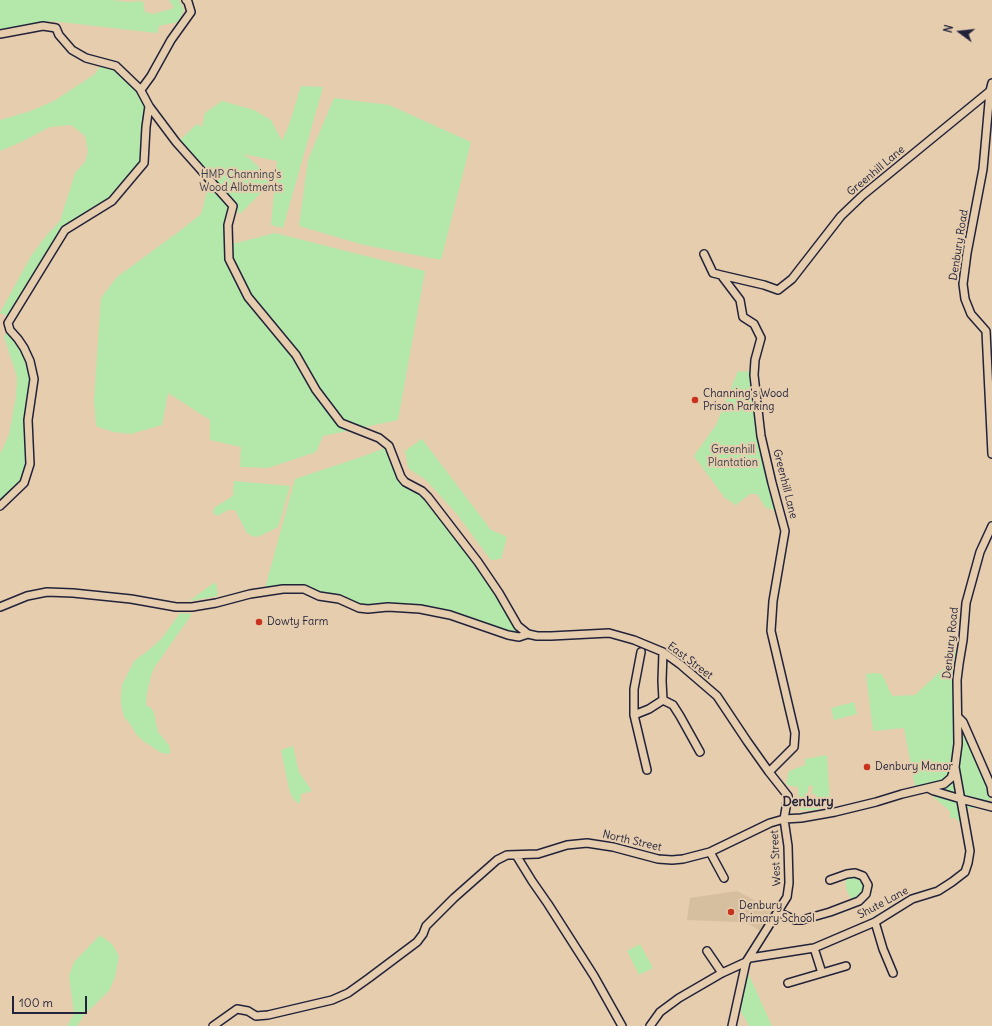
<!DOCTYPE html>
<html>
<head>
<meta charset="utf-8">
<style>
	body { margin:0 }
	#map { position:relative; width:992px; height:1026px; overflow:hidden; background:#e5cdae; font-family:Delius,sans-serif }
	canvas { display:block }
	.north { position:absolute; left:940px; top:12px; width:40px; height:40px; -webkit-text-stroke:3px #e5cdae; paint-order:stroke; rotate:285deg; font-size:11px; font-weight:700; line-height:16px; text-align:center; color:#22223b }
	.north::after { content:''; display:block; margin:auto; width:14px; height:18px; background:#22223b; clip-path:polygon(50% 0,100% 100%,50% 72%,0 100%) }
	.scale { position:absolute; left:12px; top:996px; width:75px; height:18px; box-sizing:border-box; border:2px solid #22223b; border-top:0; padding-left:5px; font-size:12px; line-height:14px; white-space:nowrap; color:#22223b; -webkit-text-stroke:3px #e5cdae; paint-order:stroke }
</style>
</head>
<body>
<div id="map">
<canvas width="992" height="1026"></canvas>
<div class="north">N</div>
<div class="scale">100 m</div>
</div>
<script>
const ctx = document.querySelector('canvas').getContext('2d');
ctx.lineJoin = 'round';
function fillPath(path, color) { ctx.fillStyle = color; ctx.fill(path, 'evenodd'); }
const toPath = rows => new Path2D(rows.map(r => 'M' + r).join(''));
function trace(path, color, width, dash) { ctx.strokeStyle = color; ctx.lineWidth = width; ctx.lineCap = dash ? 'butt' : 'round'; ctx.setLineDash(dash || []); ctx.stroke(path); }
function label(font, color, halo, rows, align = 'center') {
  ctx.font = font + ' Delius,sans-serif'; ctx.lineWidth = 4; ctx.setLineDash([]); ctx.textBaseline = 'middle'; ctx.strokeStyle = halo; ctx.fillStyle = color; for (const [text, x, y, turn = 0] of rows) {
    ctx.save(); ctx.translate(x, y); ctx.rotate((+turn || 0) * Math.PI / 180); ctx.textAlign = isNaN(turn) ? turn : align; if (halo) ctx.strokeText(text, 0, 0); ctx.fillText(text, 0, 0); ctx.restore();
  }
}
fillPath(toPath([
	[737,891,774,911,762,932,747,923,739,922,687,920,690,898]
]), '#d6bf9f');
fillPath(toPath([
	[0,0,112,0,127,2,143,1,145,12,153,14,174,8,169,0,179,0,184,10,178,22,159,26,157,33,51,21,0,32],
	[103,62,128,76,149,106,144,165,125,189,106,209,67,233,10,317,0,313,31,256,46,236,60,221,75,173,85,162,88,151,85,136,71,125,50,127,19,143,0,151,0,120,28,112,54,101,95,74],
	[301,86,323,87,283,228,271,225,277,161,243,154,249,158,273,181,240,214,179,141,197,124,202,127,205,113,222,101,254,110,271,120,282,141,289,125],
	[334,98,389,105,471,142,441,260,364,245,299,226,308,160],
	[209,184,229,208,232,221,233,244,275,233,425,271,398,420,323,436,316,452,268,468,240,467,241,447,210,440,210,420,168,393,162,425,131,434,113,432,96,426,94,400,101,298,117,277,181,230,201,214],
	[8,328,21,343,32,374,29,441,24,483,0,503,0,454,9,435,16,396,17,377,4,337],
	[751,370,776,511,765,507,757,494,750,494,736,505,725,498,694,456,716,425,738,371,744,372],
	[422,439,491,530,507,537,501,559,491,560,456,513,426,480,408,468,405,451],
	[387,447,399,478,419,493,426,500,476,564,496,595,509,618,516,627,524,633,519,634,509,633,422,607,389,603,368,607,359,605,345,598,323,593,306,585,282,586,265,588,295,479,364,456],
	[234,481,290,486,278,527,262,535,257,537,252,536,247,533,235,510,228,510,217,516,213,513,214,508,217,506,230,498,233,495],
	[214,583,216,583,218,596,189,601],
	[180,613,192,614,154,668,151,676,147,693,146,705,152,709,154,713,158,732,169,745,170,749,170,754,161,753,142,740,136,734,130,724,124,717,121,704,121,695,122,685,134,661,149,650,162,638],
	[959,644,955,673,955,723,952,752,949,772,945,779,936,783,915,787,904,728,873,731,866,674,875,673,882,674,892,696,915,695,947,665],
	[854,702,857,714,834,720,831,708],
	[961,725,988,785,990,800,977,808,971,808,961,810,964,824,961,824,955,818,950,818,950,811,931,795,937,789,947,786,954,776],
	[293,746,299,772,312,791,301,794,300,804,295,801,292,797,289,789,281,750],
	[827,755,830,804,815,810,800,810,798,787,790,786,786,784,789,771,805,765,805,759],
	[808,786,813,786,812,794,816,794,816,798,813,798,813,801,816,802,816,807,814,807,814,808,807,808,808,798,805,797,805,793,808,793],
	[853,875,861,879,865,885,864,894,852,901,847,891,845,883,847,879],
	[100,935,112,944,119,956,115,977,109,991,84,1015,77,1026,67,1026,74,1014,69,976,74,962],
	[640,944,653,968,639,975,627,951],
	[748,973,772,1026,749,1026,741,1012,742,999]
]), '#b4e8aa');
const minor = toPath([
	[0,34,43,26,56,28,59,35,72,50,86,58,116,66,140,89,149,106,176,142,233,206,228,225,229,259,248,297,296,355,316,390,341,423,379,438,389,446,401,477,405,482,422,491,428,497,478,562,499,593,518,626,528,634],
	[992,83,990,91,983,169,967,253,963,284,965,299,971,314,986,331,992,454],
	[140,89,143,87,151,76,171,40,191,12,188,2,186,0],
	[704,254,713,273,721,275,740,300,743,317,754,324,761,338,755,360,754,375,761,436,772,483,785,531,773,601,771,631,795,733,794,747,769,772],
	[721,275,764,285,778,290,792,279,841,216,863,195,990,91],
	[0,506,24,483,30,464,28,420,34,379,30,361,24,348,18,339,10,330,8,323,65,230,112,201,144,163,146,127,149,106],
	[0,607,27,596,47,592,73,593,131,599,176,607,192,607,216,603,250,594,283,589,304,589,319,596,339,599,359,608,368,609,388,607,420,609,450,615,508,635,519,637,528,634,537,636,551,636,609,633,634,640,663,652,681,665,717,696,747,741,769,772,788,796,784,819,788,846,789,883,787,897,746,962,732,1026],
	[641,652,634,689,634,715,647,770],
	[663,652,662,681,663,700,673,705,680,716,700,752],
	[634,715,649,709,663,700],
	[958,717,963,722,991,786,992,793],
	[928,788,934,791,961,799,992,807],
	[710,852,724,878],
	[516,855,532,881,548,904,594,976,622,1026],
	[778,912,795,920,802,920,830,912,859,901,866,894,868,885,863,876,855,873,847,874,830,880],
	[875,922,883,949,893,973],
	[814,948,822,973],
	[707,951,722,973],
	[750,958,814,948,875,922,912,899,938,891,952,882,965,872,968,863,970,851,955,767],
	[788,983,846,966],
	[213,1026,237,1009,248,1011,256,1016,268,1015,332,1000,348,993,369,978,417,942,423,934,426,926,454,898,497,860,507,855,538,854,567,845,587,843,613,847,658,859,672,860,683,859,710,852,770,823,784,819,801,818,835,812,876,802,902,794,944,784,951,778,955,767,958,744,957,680,959,664,963,640,966,603,980,552,992,526],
	[650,1026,660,1012,679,998,722,973,746,962]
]);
trace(minor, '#22223b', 10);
trace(minor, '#e5cdae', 7);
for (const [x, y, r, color] of [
	[695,400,4,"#c8321e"],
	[259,622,4,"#c8321e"],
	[867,767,4,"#c8321e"],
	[731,912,4,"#c8321e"]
]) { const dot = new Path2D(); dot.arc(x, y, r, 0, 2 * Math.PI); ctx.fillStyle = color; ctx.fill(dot); trace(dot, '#e5cdae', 1.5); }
label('11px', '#22223b', '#e5cdae', [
	["Greenhill Lane",876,171,-40],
	["Denbury Road",959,245,-81],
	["Greenhill Lane",785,484,76],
	["Denbury Road",951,643,-84],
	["East Street",690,661,37],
	["North Street",632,841,13],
	["West Street",776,858,-93],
	["Shute Lane",883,903,-28]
]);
label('11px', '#38404c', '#e5cdae', [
	["HMP Channing's",241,175],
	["Wood Allotments",241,188],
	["Greenhill",733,450],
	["Plantation",733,463]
]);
label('11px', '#22223b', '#e5cdae', [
	["Channing's Wood",703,394],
	["Prison Parking",703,407],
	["Dowty Farm",267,622],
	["Denbury Manor",875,767],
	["Denbury",739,906],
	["Primary School",739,919]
], 'left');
label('bold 13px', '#22223b', '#e5cdae', [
	["Denbury",808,802]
]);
</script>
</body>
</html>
